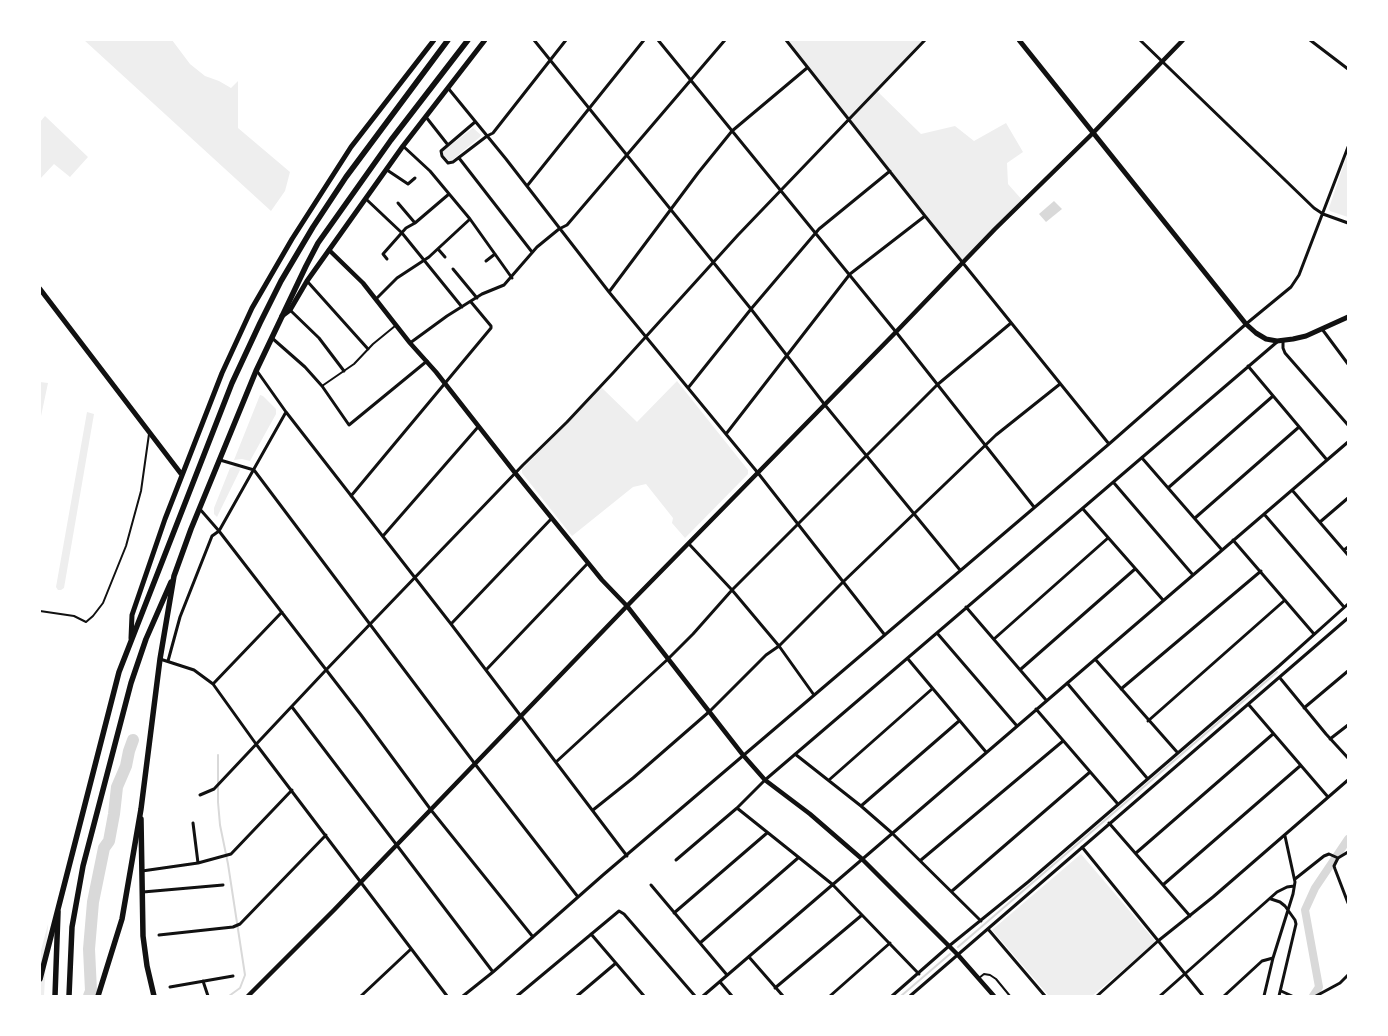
<!DOCTYPE html>
<html>
<head>
<meta charset="utf-8">
<style>
	body { margin:0 }
	#map { position:relative; width:1388px; height:1036px; overflow:hidden; background:#fff; font-family:Helvetica,sans-serif }
	canvas { display:block }
	.frame { position:absolute; inset:0; border:41px solid #fff; pointer-events:none }
</style>
</head>
<body>
<div id="map">
<canvas width="1388" height="1036"></canvas>
<div class="frame"></div>
</div>
<script>
const ctx = document.querySelector('canvas').getContext('2d');
ctx.lineJoin = 'round';
function fillPath(path, color) { ctx.fillStyle = color; ctx.fill(path, 'evenodd'); }
const toPath = rows => new Path2D(rows.map(r => 'M' + r).join(''));
function trace(path, color, width, dash) { ctx.strokeStyle = color; ctx.lineWidth = width; ctx.lineCap = dash ? 'butt' : 'round'; ctx.setLineDash(dash || []); ctx.stroke(path); }
fillPath(toPath([
	[84,40,172,40,190,64,205,76,219,81,231,88,238,81,238,128,290,172,285,191,271,211],
	[786,40,923,40,876,90,921,134,955,126,974,141,1006,123,1023,152,1007,163,1008,184,1023,201,962,261],
	[45,116,88,157,70,177,54,164,40,179,40,122],
	[473,128,481,135,480,137,451,161,448,160,443,154,443,151],
	[1348,152,1348,217,1330,211,1329,208],
	[677,381,748,470,748,474,685,538,672,523,673,518,646,484,633,487,572,536,522,473,522,469,601,387,637,422],
	[40,382,48,383,40,421],
	[260,395,263,396,276,409,276,414,250,461,242,459,234,460],
	[87,412,94,414,64,588,61,590,58,590,56,587],
	[235,466,239,467,240,470,217,517,214,514,214,508,230,468],
	[1081,854,1156,942,1092,996,1049,996,992,930],
	[48,924,44,996,40,996,40,954]
]), '#eee');
fillPath(toPath([
	[1054,201,1062,209,1046,222,1039,214]
]), '#d9d9d9');
trace(toPath([
	[218,755,218,802,220,825,228,864,245,975,240,988,229,996],
	[958,947,1277,672],
	[901,996,950,954]
]), '#d9d9d9', 2);
trace(toPath([
	[1313,996,1319,987,1305,910,1315,888,1348,839]
]), '#d9d9d9', 8);
trace(toPath([
	[89,996,91,991,89,949,93,902,104,848,109,841,114,814,117,787,126,766,129,751,133,740]
]), '#d9d9d9', 12);
trace(toPath([
	[322,386,354,364,373,344,395,326],
	[40,611,74,616,86,622,93,616,103,603,126,546,141,491,149,434],
	[979,978,984,974,990,975,996,979,1010,996]
]), '#111', 2);
trace(toPath([
	[534,40,751,309,825,405,960,570],
	[658,40,896,332,1034,507],
	[786,40,925,216,1109,444],
	[1140,40,1314,208,1323,214,1348,223],
	[1310,40,1348,69],
	[448,88,506,159,609,292,758,473,884,634],
	[426,117,448,145],
	[475,122,441,151,442,156,448,163,453,162,487,136,493,133,566,40],
	[403,146,430,171,470,219,512,278],
	[459,158,532,252],
	[387,170,408,184,415,178],
	[527,186,644,40],
	[366,199,402,233,462,307],
	[398,203,415,223],
	[438,249,445,257],
	[387,259,383,254,406,228,415,223,449,194],
	[486,261,495,254],
	[453,269,477,298],
	[307,281,368,349],
	[609,292,698,173,732,131,807,68],
	[376,299,397,278,429,257,470,219],
	[290,310,319,338,344,371],
	[1322,329,1348,364],
	[272,338,305,367,322,386,349,425,427,361],
	[1283,341,1283,348,1285,353,1348,425],
	[410,343,447,316,482,294,504,285,537,247,559,229,567,225,725,40],
	[1248,366,1327,460],
	[257,371,286,412,451,624,627,856],
	[688,388,751,309,819,229,890,171],
	[726,434,850,274,925,216],
	[1142,458,1222,550],
	[220,460,254,470,475,764,578,897],
	[1114,483,1193,575],
	[1168,488,1273,396],
	[1292,490,1348,555],
	[351,496,491,328,491,326,471,302],
	[199,508,219,531,361,715,431,810,533,937],
	[1083,509,1163,600],
	[1264,514,1344,607],
	[1195,518,1299,427],
	[1320,522,1348,498],
	[383,536,478,427],
	[1233,540,1314,634],
	[689,544,732,590,779,646,814,695],
	[1344,550,1348,547],
	[966,607,1046,700],
	[451,624,552,518],
	[937,633,1017,726],
	[994,639,1108,538],
	[160,659,194,670,213,684,256,744,447,996],
	[908,659,986,752],
	[1095,659,1177,752],
	[168,661,180,617,212,536,219,531,286,412],
	[1021,669,1135,569],
	[486,670,588,563],
	[1280,678,1326,734,1348,758],
	[1067,683,1147,778],
	[213,684,282,612],
	[1121,689,1261,571],
	[1249,705,1328,797],
	[292,707,493,972],
	[1304,708,1348,671],
	[1036,709,1117,803],
	[1148,721,1285,600],
	[1330,739,1348,725],
	[795,754,861,806,892,833,981,921],
	[556,762,668,659,693,634,732,590,937,385,1011,323],
	[829,780,932,689],
	[200,795,214,789,326,670,523,465,567,422,613,373,738,235,925,40],
	[861,806,959,721],
	[737,808,832,884,919,974],
	[593,810,633,778,710,711,766,655,779,646,844,581,996,435,1060,384],
	[193,823,198,863],
	[1109,823,1190,916],
	[1082,847,1203,996],
	[1136,853,1273,734],
	[1338,858,1334,866,1335,869,1348,903],
	[1338,858,1348,852],
	[676,860,737,808,765,780,1277,342],
	[921,860,1063,741],
	[142,871,198,863,231,854,292,790],
	[1295,879,1324,856,1329,854,1338,858],
	[1164,884,1300,766],
	[651,885,727,975],
	[952,891,1090,772],
	[143,892,223,885],
	[1271,899,1280,902,1285,906,1295,920,1296,924,1279,996],
	[674,913,767,833],
	[988,929,1045,996],
	[591,934,644,996],
	[159,935,233,927,240,924,326,835],
	[700,943,798,858],
	[749,957,783,996],
	[203,981,208,996],
	[720,982,732,996],
	[170,987,233,976],
	[775,988,862,915],
	[1281,991,1292,996],
	[361,996,411,949],
	[463,996,493,972,603,875,1109,444,1246,324,1291,287,1299,275,1348,147],
	[517,996,619,911,624,914,695,996],
	[577,996,616,963],
	[703,996,1348,442],
	[830,996,890,943],
	[892,996,949,946,1028,882,1279,666,1348,604],
	[910,996,1348,618],
	[1097,996,1158,941,1213,897,1348,780],
	[1160,996,1277,892,1287,887,1294,886],
	[1224,996,1262,961,1273,958],
	[1264,996,1273,958,1293,894,1295,882,1285,836],
	[1316,996,1340,983,1348,975]
]), '#111', 3);
trace(toPath([
	[329,250,363,283,410,343,436,372,516,474,602,580,627,606,743,755,765,780,810,814,862,859,958,955,994,996],
	[248,996,334,910,627,606,894,334,995,229,1092,134,1183,40]
]), '#111', 4.5);
trace(toPath([
	[1019,40,1246,324,1256,333,1266,339,1277,341,1293,339,1306,336,1348,317],
	[40,289,182,475],
	[282,316,290,310,307,281,403,146,485,40],
	[131,638,132,615,165,519,222,373,252,308,292,239,351,147,434,40]
]), '#111', 5);
trace(toPath([
	[141,819,143,936,147,966,154,996],
	[55,996,58,912],
	[69,996,72,927,83,866,131,683,146,639,171,582]
]), '#111', 5.5);
trace(toPath([
	[40,979,119,672,232,383,260,323,281,281,313,227,346,177,448,40],
	[98,996,122,919,141,809,160,659,174,576,191,529,256,371,306,266,318,243,391,140,468,40]
]), '#111', 5.5);
</script>
</body>
</html>
